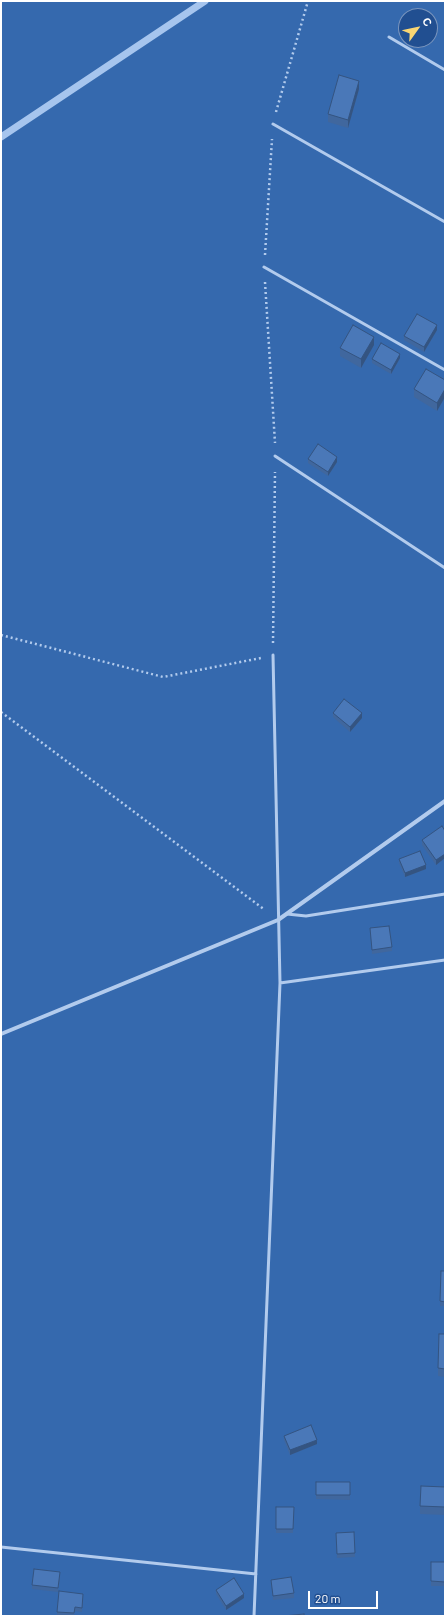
<!DOCTYPE html>
<html>
<head>
<meta charset="utf-8">
<style>
	body { margin:0 }
	#map { position:relative; width:446px; height:1617px; overflow:hidden; background:#214f91; font-family:Barlow,sans-serif }
	canvas { display:block }
	.frame { position:absolute; inset:0; border:2px solid #fff; pointer-events:none }
	.north { position:absolute; left:398px; top:8px; width:40px; height:40px; box-sizing:border-box; background:#214f91; border:1px solid #7a95bd; border-radius:50%; rotate:57deg; font-size:11px; font-weight:700; line-height:16px; text-align:center; color:#fff }
	.north::after { content:''; display:block; margin:auto; width:14px; height:18px; background:#f9d673; clip-path:polygon(50% 0,100% 100%,50% 72%,0 100%) }
	.scale { position:absolute; left:308px; top:1591px; width:70px; height:18px; box-sizing:border-box; border:2px solid #fff; border-top:0; padding-left:5px; font-size:12px; line-height:14px; white-space:nowrap; color:#fff; -webkit-text-stroke:3px #214f91; paint-order:stroke }
</style>
</head>
<body>
<div id="map">
<canvas width="446" height="1617"></canvas>
<div class="frame"></div>
<div class="north">С</div>
<div class="scale">20 m</div>
</div>
<script>
const ctx = document.querySelector('canvas').getContext('2d');
ctx.lineJoin = 'round';
function fillPath(path, color) { ctx.fillStyle = color; ctx.fill(path, 'evenodd'); }
const toPath = rows => new Path2D(rows.map(r => 'M' + r).join(''));
function trace(path, color, width, dash) { ctx.strokeStyle = color; ctx.lineWidth = width; ctx.lineCap = dash ? 'butt' : 'round'; ctx.setLineDash(dash || []); ctx.stroke(path); }
fillPath(toPath([
	[1,1,445,1,445,1616,1,1616],
	[406,16,430,16,430,40,406,40]
]), '#3569ae');
trace(toPath([
	[1,137,205,1]
]), '#a6c5ee', 7);
trace(toPath([
	[276,112,308,1],
	[265,255,272,139],
	[265,282,275,443],
	[1,635,163,677,261,658],
	[273,643,275,472],
	[1,712,265,910]
]), '#b2cbed', 2.5, [2, 3]);
trace(toPath([
	[389,37,445,70],
	[273,124,445,222],
	[264,267,445,370],
	[275,456,445,568],
	[287,914,306,916,445,894],
	[280,983,445,960],
	[1,1547,256,1574],
	[254,1616,280,983,273,655]
]), '#b2cbed', 3);
trace(toPath([
	[1,1034,278,920,445,801]
]), '#b2cbed', 4);
fillPath(toPath([
	[359,89,348,128,328,122,328,114],
	[437,330,424,352,404,340,404,336],
	[374,345,361,368,340,356,340,348],
	[400,358,391,374,372,363,372,359],
	[445,380,445,397,437,411,414,397,414,389],
	[308,459,337,462,328,476,308,463],
	[333,713,362,718,350,732,333,717],
	[445,831,445,858,436,865,422,845,422,840],
	[399,859,426,869,405,877,399,863],
	[370,928,392,947,392,951,372,954],
	[441,1271,445,1271,445,1306,440,1306],
	[445,1334,445,1377,438,1376,438,1368],
	[284,1436,317,1444,290,1455,284,1440],
	[316,1482,350,1482,350,1500,316,1499],
	[445,1487,445,1515,420,1514,420,1506],
	[276,1507,294,1507,293,1533,276,1533],
	[336,1533,355,1553,355,1557,337,1558],
	[431,1562,445,1562,445,1586,431,1586],
	[60,1576,58,1592,32,1589,32,1585],
	[271,1580,294,1593,294,1598,273,1600],
	[216,1590,244,1598,226,1610,216,1594],
	[83,1598,82,1612,75,1611,74,1616,57,1616,57,1612]
]), '#40679e');
fillPath(toPath([
	[359,81,359,89,348,128,348,120],
	[437,325,437,330,424,352,424,347],
	[374,337,374,345,361,368,361,359],
	[400,354,400,358,391,374,391,370],
	[445,389,445,397,437,411,437,403],
	[337,457,337,462,328,476,328,472],
	[362,713,362,718,350,732,350,727],
	[445,854,445,858,436,865,436,860],
	[426,865,426,869,405,877,405,873],
	[317,1440,317,1444,290,1455,290,1450],
	[244,1594,244,1598,226,1610,226,1606]
]), '#345481');
const building = toPath([
	[339,75,359,81,348,120,328,114,339,75],
	[417,314,437,325,424,347,404,336,417,314],
	[353,325,374,337,361,359,340,348,353,325],
	[381,343,400,354,391,370,372,359,381,343],
	[426,369,445,380,445,389,437,403,414,389,426,369],
	[318,444,337,457,328,472,308,459,318,444],
	[344,699,362,713,350,727,333,713,344,699],
	[442,826,445,831,445,854,436,860,422,840,442,826],
	[420,851,426,865,405,873,399,859,420,851],
	[389,926,392,947,372,950,370,928,389,926],
	[441,1271,445,1271,445,1302,440,1301,441,1271],
	[439,1334,445,1334,445,1369,438,1368,439,1334],
	[311,1425,317,1440,290,1450,284,1436,311,1425],
	[316,1482,350,1482,350,1495,316,1495,316,1482],
	[421,1486,445,1487,445,1507,420,1506,421,1486],
	[276,1507,294,1507,293,1529,276,1529,276,1507],
	[354,1532,355,1553,337,1554,336,1533,354,1532],
	[431,1562,445,1562,445,1582,431,1581,431,1562],
	[34,1569,60,1572,58,1588,32,1585,34,1569],
	[291,1577,294,1593,273,1596,271,1580,291,1577],
	[234,1578,244,1594,226,1606,216,1590,234,1578],
	[59,1591,83,1594,82,1608,75,1607,74,1613,57,1612,59,1591],
	[304,1614,304,1616,284,1616,304,1614]
]);
fillPath(building, '#4a78b8');
trace(building, '#345481', 1);
</script>
</body>
</html>
